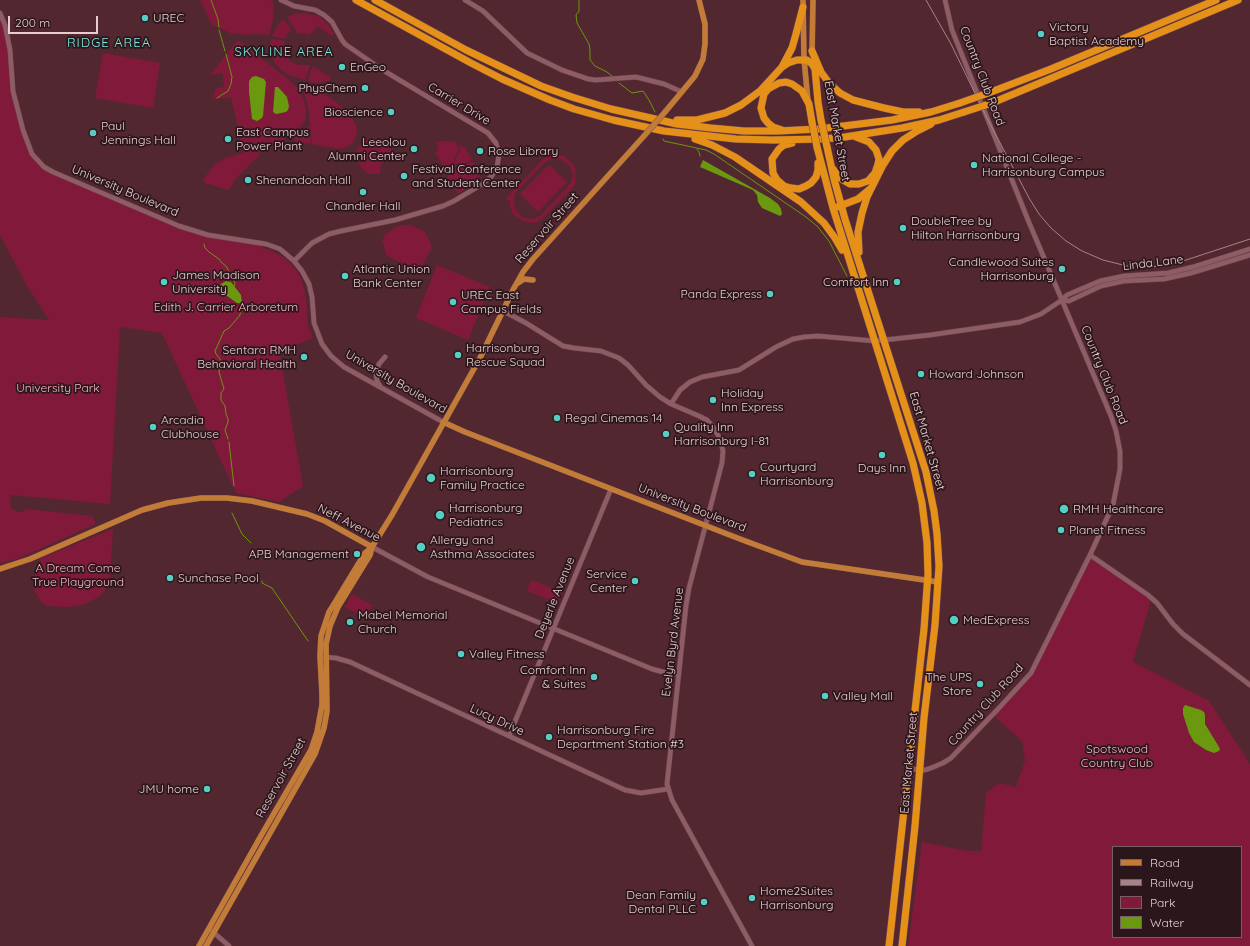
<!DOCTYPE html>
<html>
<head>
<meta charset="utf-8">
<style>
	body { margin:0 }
	#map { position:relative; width:1250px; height:946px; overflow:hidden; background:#532730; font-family:Quicksand,sans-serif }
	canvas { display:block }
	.legend { position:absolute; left:1112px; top:846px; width:130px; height:92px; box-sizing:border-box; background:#2b171b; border:1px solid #775f63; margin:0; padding:5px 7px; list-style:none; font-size:12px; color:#e9ccd0 }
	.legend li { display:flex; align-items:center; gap:8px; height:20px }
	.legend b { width:20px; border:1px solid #775f63 }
	.scale { position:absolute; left:8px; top:16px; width:90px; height:18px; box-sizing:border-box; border:2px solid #e9ccd0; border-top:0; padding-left:5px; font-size:12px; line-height:14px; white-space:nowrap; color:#e9ccd0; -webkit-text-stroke:3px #2b171b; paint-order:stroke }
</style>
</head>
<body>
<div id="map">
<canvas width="1250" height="946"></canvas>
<ul class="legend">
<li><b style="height:5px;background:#c27c37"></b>Road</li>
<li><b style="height:5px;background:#a68389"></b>Railway</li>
<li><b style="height:11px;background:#811a3a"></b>Park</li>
<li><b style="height:11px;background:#6a980e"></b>Water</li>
</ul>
<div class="scale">200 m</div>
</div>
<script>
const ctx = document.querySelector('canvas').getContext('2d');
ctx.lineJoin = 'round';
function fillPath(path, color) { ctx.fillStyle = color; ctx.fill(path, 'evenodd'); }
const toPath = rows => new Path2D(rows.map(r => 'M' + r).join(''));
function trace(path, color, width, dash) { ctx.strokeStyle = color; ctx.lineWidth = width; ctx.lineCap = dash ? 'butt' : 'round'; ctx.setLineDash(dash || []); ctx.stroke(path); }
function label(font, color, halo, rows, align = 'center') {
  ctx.font = font + ' Quicksand,sans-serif'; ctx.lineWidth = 3.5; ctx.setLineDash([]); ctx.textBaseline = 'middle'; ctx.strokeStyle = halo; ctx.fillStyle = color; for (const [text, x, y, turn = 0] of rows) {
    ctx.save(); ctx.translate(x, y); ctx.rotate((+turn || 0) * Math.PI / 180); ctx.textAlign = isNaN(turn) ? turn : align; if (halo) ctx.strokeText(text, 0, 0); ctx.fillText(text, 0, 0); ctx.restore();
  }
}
fillPath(toPath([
	[200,0,271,0,274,4,273,20,269,35,255,34,247,35,230,33,213,25,211,23],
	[296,13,306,13,318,16,328,24,334,34,333,35,330,35,317,26,310,35,305,33,298,34,287,17],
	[0,16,5,25,13,91,32,154,44,167,179,226,208,235,260,243,262,248,272,251,285,258,296,270,301,278,306,297,308,325,313,338,279,351,303,486,279,502,236,493,162,333,120,327,110,504,11,495,10,504,12,509,17,512,22,512,27,509,92,516,96,524,17,559,0,563,0,317,49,320,27,286,0,235],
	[284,19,291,30,287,34,285,39,272,36,277,26],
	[271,39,284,41,284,48,287,57,293,63,300,65,310,65,305,80,288,75,275,64,272,56,270,47],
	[238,40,284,76,298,88,303,98,306,108,306,117,304,123,297,130,276,144,274,145,273,143,258,152,259,156,248,166,235,180,229,190,205,183,203,180,214,165,225,158,243,153,237,123,231,98,212,99,216,88,224,87,223,73,210,75],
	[103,53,160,63,153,108,95,98],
	[313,66,324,73,331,78,331,80,323,82,316,83,307,81],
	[309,86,318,90,335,101,344,109,355,123,357,130,356,136,355,140,349,146,339,149,312,144,308,106,304,93,306,87],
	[309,126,311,144,296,142,294,139,294,135,299,131],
	[372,138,379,139,386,142,390,148,393,156,392,158,384,162,381,165,380,172,378,174,371,174,365,172,357,162,356,154,359,146,365,141],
	[446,141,455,142,458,146,459,150,454,158,456,167,445,171,439,158,435,154,438,149,437,144,434,142],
	[459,144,466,149,472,160,460,165,459,163,456,164,455,162,456,158,460,151],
	[551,151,554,153,552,155,564,156,573,164,576,171,575,184,571,190,542,219,537,222,531,223,523,221,513,214,510,206,510,200,508,201,506,198],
	[556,158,562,160,570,166,573,175,570,184,540,216,532,219,522,217,517,211,514,205,514,198,516,192,544,163,549,160],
	[471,162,474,163,478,170,479,175,479,179,473,184,458,194,445,172,459,168],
	[549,165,567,182,538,212,520,194],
	[402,225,410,225,424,231,430,241,432,249,429,252,420,270,391,258,385,254,386,252,384,247,384,243,382,243,384,236,394,228],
	[437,265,490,287,468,340,416,318],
	[113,529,110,577,104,592,100,596,86,604,68,607,47,606,42,603,35,592,33,585,34,578,40,567,41,558],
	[1091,556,1151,600,1133,662,1209,701,1250,764,1250,946,908,946,922,842,967,851,981,851,986,793,999,783,1016,787,1025,761,1022,741,993,715,1034,673],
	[1113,847,1241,847,1241,937,1113,937],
	[531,580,562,592,557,605,552,603,553,601,527,591],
	[352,594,372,605,365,618,345,607]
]), '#811a3a');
fillPath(toPath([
	[256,76,264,79,266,82,263,116,262,118,257,121,252,119,249,92,249,81,252,77],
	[275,87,278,87,287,97,289,106,288,110,286,112,276,114,273,112],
	[703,160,770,198,778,204,781,209,782,214,780,216,762,208,758,202,757,195,753,190,700,167],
	[226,281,231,282,241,295,242,303,237,303,220,291,219,287,221,284],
	[1185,705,1201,710,1204,712,1205,715,1205,724,1219,747,1220,749,1219,751,1214,753,1206,750,1194,742,1189,733,1183,714,1183,708]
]), '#6a980e');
trace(toPath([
	[211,0,218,19,219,27],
	[579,0,579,11,576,15,577,23,589,44,590,50,590,60,595,66,607,72,612,76],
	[219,30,225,51],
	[619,83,632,93,643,91,649,100,655,112],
	[217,98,228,91,231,84,232,77,226,54],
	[663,139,664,141,706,150,714,154,806,217,817,226,829,241,847,276],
	[697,149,699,152,700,156],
	[204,244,205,248,209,252,219,259,222,263,226,266,235,283,234,287],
	[228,439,225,430,228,422,228,419,226,414,225,406,221,400,221,393,224,389,219,372,219,368,221,363,220,359,216,354,215,351,224,331,229,328,240,315,241,305,240,303],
	[229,442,234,486],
	[232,513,242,534,251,543],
	[262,581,262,583,272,588,308,641]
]), '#6a980e', 1);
const minor = toPath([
	[281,0,294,6,315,10,324,15,332,22,342,40,345,44,381,69,488,133,496,143,499,155,497,167,491,177,479,186,454,201,443,206,395,220,341,231,329,234,312,243,294,261],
	[465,0,483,11,527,53,562,70,588,79,596,80,636,77,664,84,682,92],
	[0,13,5,25,10,50,13,91,23,130,32,154,44,167,53,172,179,226,208,235,266,244,280,249,294,261,302,271,309,284,312,297,314,323,322,344,331,356,344,367,443,422],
	[1062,300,1069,301,1101,286,1124,281,1164,279,1191,273,1250,255],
	[503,311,526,323,563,346,574,348,601,351,619,358,628,365,646,385,660,397,671,404,699,416,707,420,714,428,720,439,723,451,722,463,689,588,686,606,667,784,672,800,752,946],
	[380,386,377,381,376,374,379,364,385,357],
	[671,404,680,390,690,382,702,377,739,370,776,347,793,339,804,337,818,336,875,341,930,335,1020,322,1041,314,1062,300,1067,295,1100,281,1124,276,1168,273,1193,267,1250,249],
	[372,547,428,577,652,669,663,672,679,674],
	[1090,555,1148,595,1157,603,1173,624,1183,634,1250,685],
	[323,657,336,658,350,662,625,790,641,793,668,789],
	[509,736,611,489],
	[909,769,925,770,931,768,943,763,951,758,998,709,1031,673,1090,555,1113,505,1120,469,1120,451,1116,431,1111,416,1028,220,952,30,945,0],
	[212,931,229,946]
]);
const major = toPath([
	[803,0,804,59,808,101],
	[812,53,813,0],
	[665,112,695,76,703,59,705,44,705,24,699,0],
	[518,283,524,279,533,280],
	[443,422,465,432,740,539,802,562,938,582],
	[0,569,30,559,142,510,168,503,201,498,227,498,252,501,307,514,325,521,372,547],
	[199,946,262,834,311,750,317,732,322,705,322,693,320,656,321,636,329,612,334,604,365,553,372,547,392,515,480,358,514,288,523,272,533,259,644,136],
	[206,946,315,754,324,728,327,711,326,644,330,626,338,607,370,555,372,547]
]);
const highway = toPath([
	[356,0,471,63,502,79,550,100,574,109,613,120,664,131,736,139,772,140,822,139,845,137,902,128,939,120,964,112],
	[375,0,466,50,541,86,572,97,611,109,677,124,711,128,744,131,778,131,819,129,892,120,931,112,960,103],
	[812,51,821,72,829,83,840,93,853,100,884,108,903,112,919,112],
	[782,67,788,63,797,60,807,60,812,64,815,69,818,102,821,120],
	[991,92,1051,69,1216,0],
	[992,103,1238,0],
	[677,120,697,120,725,113,741,105,760,91,782,67,792,48,796,34,803,7],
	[782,130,773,127,768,123,764,118,761,108,764,94,768,89,779,83,786,82,792,84,802,91,809,104,812,122],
	[695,139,712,145,735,157,801,202,824,223,835,238,842,250],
	[792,143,784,145,779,149,772,159,773,173,777,180,784,186,791,188,799,189,806,186,811,183,816,177,818,170,818,163],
	[817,147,833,208,913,463,922,503,927,543,928,574,924,629,889,946],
	[827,147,834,179,845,219,926,472,934,511,937,534,939,566,935,625,924,718,915,826,902,946],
	[833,169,837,175,843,180,850,184,859,184,868,181,875,173,878,164,879,159,876,150,869,142,856,137],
	[837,207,858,199,870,189],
	[859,252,858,232,862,213,867,197,883,165,892,151,903,140,917,131,931,124]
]);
trace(minor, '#6c464f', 5.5);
trace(major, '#6c464f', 6);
trace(highway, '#6c464f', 8);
trace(minor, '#8e5c65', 4.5);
trace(major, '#c27c37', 5.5);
trace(highway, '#e59119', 7);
trace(toPath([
	[926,0,951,44,987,118,1029,198,1039,214,1051,228,1066,241,1082,251,1103,260,1127,266,1147,267,1163,266,1180,262,1250,239]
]), '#a68389', 1);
const majorBridge = toPath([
	[644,136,665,112]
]);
const highwayBridge = toPath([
	[960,103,991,92],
	[964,112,992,103],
	[821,120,827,147],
	[812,122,817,147]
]);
trace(majorBridge, '#6c464f', 6, []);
trace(highwayBridge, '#6c464f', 8, []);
trace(majorBridge, '#c27c37', 5.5);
trace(highwayBridge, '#e59119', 7);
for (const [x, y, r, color] of [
	[145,18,4,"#56cec4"],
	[1041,34,4,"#56cec4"],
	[342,67,4,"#56cec4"],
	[365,88,4,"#56cec4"],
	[391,112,4,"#56cec4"],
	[93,133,4,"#56cec4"],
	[228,139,4,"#56cec4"],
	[414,149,4,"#56cec4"],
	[480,151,4,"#56cec4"],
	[974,165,4,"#56cec4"],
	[404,176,4,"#56cec4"],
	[248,180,4,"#56cec4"],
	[363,192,4,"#56cec4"],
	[903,228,4,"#56cec4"],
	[1062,269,4,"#56cec4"],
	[345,276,4,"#56cec4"],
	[164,282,4,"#56cec4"],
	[897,282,4,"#56cec4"],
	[770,294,4,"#56cec4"],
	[453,302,4,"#56cec4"],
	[458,355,4,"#56cec4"],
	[304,357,4,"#56cec4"],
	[921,374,4,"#56cec4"],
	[713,400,4,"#56cec4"],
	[557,418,4,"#56cec4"],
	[153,427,4,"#56cec4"],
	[666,434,4,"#56cec4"],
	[882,455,4,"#56cec4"],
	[752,474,4,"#56cec4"],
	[431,478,5,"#56cec4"],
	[1064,509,5,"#56cec4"],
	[440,515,5,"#56cec4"],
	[1061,530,4,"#56cec4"],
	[421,547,5,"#56cec4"],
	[357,554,4,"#56cec4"],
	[170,578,4,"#56cec4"],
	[635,581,4,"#56cec4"],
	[954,620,5,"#56cec4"],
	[350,622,4,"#56cec4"],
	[461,654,4,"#56cec4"],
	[594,677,4,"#56cec4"],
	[980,684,4,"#56cec4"],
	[825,696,4,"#56cec4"],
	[549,737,4,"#56cec4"],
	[207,789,4,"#56cec4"],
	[752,898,4,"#56cec4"],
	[704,902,4,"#56cec4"]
]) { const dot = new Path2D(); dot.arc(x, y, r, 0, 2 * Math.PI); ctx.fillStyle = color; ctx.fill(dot); trace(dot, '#2b171b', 1.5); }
label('12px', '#e9ccd0', '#2b171b', [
	["UREC",153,18],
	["Victory",1049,27],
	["Baptist Academy",1049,41],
	["EnGeo",350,67],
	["PhysChem",357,88,"right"],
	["Bioscience",383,112,"right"],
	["Paul",101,126],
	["Jennings Hall",101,140],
	["East Campus",236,132],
	["Power Plant",236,146],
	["Leeolou",406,142,"right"],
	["Alumni Center",406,156,"right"],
	["Rose Library",488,151],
	["National College -",982,158],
	["Harrisonburg Campus",982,172],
	["Festival Conference",412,169],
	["and Student Center",412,183],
	["Shenandoah Hall",256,180],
	["Chandler Hall",363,206,"center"],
	["DoubleTree by",911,221],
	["Hilton Harrisonburg",911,235],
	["Candlewood Suites",1054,262,"right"],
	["Harrisonburg",1054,276,"right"],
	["Atlantic Union",353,269],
	["Bank Center",353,283],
	["James Madison",172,275],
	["University",172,289],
	["Comfort Inn",889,282,"right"],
	["Panda Express",762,294,"right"],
	["UREC East",461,295],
	["Campus Fields",461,309],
	["Harrisonburg",466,348],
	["Rescue Squad",466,362],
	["Sentara RMH",296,350,"right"],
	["Behavioral Health",296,364,"right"],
	["Howard Johnson",929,374],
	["Holiday",721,393],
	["Inn Express",721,407],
	["Regal Cinemas 14",565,418],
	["Arcadia",161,420],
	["Clubhouse",161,434],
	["Quality Inn",674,427],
	["Harrisonburg I-81",674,441],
	["Courtyard",760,467],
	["Harrisonburg",760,481],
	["Days Inn",882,468,"center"],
	["Harrisonburg",440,471],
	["Family Practice",440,485],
	["Harrisonburg",449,508],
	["Pediatrics",449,522],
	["RMH Healthcare",1073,509],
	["Planet Fitness",1069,530],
	["Allergy and",430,540],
	["Asthma Associates",430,554],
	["APB Management",349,554,"right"],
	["Service",627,574,"right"],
	["Center",627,588,"right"],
	["Sunchase Pool",178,578],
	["Mabel Memorial",358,615],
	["Church",358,629],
	["MedExpress",963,620],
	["Valley Fitness",469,654],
	["Comfort Inn",586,670,"right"],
	["& Suites",586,684,"right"],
	["The UPS",972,677,"right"],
	["Store",972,691,"right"],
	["Valley Mall",833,696],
	["Harrisonburg Fire",557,730],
	["Department Station #3",557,744],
	["JMU home",199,789,"right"],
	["Home2Suites",760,891],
	["Harrisonburg",760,905],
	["Dean Family",696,895,"right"],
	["Dental PLLC",696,909,"right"]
], 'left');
label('12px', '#e9ccd0', '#2b171b', [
	["Country Club Road",982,76,69],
	["Carrier Drive",459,104,31],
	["East Market Street",837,131,80],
	["University Boulevard",125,191,23],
	["Reservoir Street",547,228,-49],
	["Linda Lane",1153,263,-7],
	["Country Club Road",1104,375,68],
	["University Boulevard",396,382,30],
	["East Market Street",927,441,74],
	["University Boulevard",692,508,21],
	["Neff Avenue",349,523,27],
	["Deyerle Avenue",555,598,-68],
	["Evelyn Byrd Avenue",673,642,-83],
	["Country Club Road",986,705,-48],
	["Lucy Drive",497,720,25],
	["East Market Street",909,763,-85],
	["Reservoir Street",281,778,-61]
]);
label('12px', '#f7b6c1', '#2b171b', [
	["Edith J. Carrier Arboretum",226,307],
	["University Park",58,388],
	["A Dream Come",78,568],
	["True Playground",78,582],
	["Spotswood",1117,749],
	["Country Club",1117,763]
]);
ctx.letterSpacing = '1px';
label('13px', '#7ee9df', '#2b171b', [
	["RIDGE AREA",109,43],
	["SKYLINE AREA",284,52]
]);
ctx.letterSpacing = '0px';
</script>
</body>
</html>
